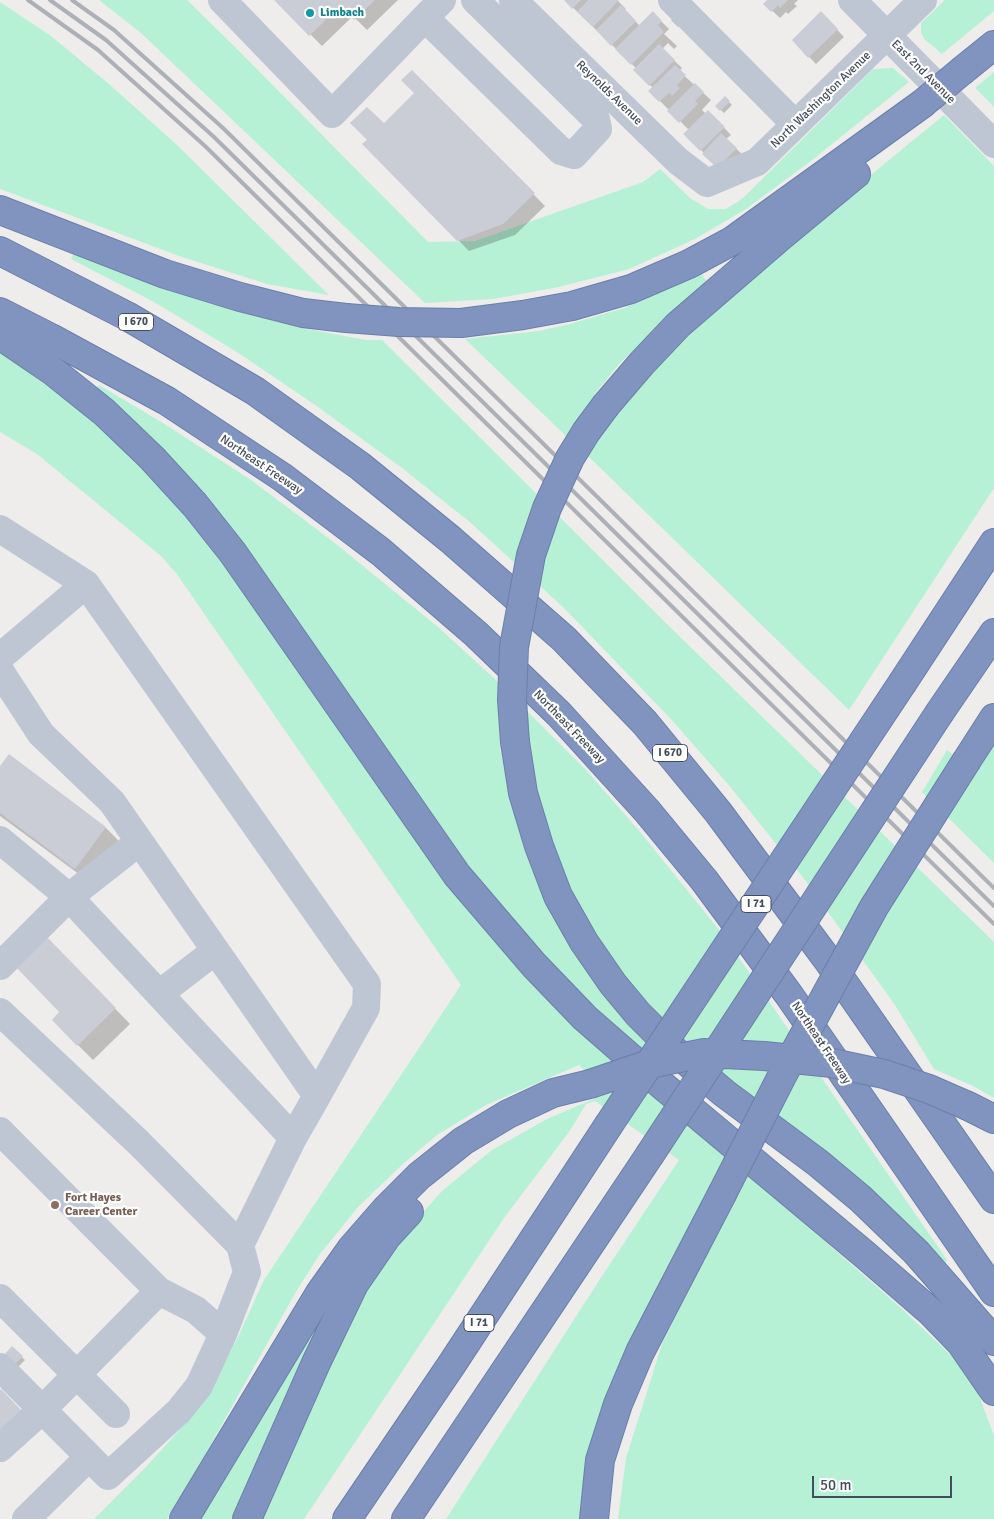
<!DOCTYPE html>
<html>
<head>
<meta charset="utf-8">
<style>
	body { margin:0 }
	#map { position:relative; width:994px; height:1519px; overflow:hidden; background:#efecec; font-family:Signika,sans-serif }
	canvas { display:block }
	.scale { position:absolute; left:812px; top:1476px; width:140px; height:22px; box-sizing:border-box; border:2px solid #434c5b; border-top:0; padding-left:6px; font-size:15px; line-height:18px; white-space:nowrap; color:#434c5b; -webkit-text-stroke:4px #fff; paint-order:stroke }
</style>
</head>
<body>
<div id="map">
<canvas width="994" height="1519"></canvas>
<div class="scale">50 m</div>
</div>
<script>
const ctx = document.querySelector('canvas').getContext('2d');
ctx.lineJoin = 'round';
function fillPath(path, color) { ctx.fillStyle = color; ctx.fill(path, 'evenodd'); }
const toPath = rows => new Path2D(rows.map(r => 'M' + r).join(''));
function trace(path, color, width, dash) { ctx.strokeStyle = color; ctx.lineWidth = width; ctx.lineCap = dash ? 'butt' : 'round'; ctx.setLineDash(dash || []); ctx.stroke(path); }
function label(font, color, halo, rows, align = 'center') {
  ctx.font = font + ' Signika,sans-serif'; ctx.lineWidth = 4.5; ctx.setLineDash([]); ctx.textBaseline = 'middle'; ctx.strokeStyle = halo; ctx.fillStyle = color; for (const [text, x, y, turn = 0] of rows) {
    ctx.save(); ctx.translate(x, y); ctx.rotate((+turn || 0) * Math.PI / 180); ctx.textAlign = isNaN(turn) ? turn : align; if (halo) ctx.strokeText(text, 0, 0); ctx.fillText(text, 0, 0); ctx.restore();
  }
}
fillPath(toPath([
	[99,0,187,0,234,46,428,242,475,241,643,182,660,169,690,198,708,209,726,209,742,199,873,69,893,68,909,82,811,161,746,209,695,239,629,269,559,287,493,299,425,303,141,33],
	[945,0,994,0,994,11,942,54,924,39,921,32,921,23],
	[0,2,51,36,109,84,177,145,329,295,267,284,179,256,0,189],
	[994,72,994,107,975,88],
	[944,115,994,166,994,488,849,710,587,455,612,418,641,379,739,283],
	[74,252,197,299,254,316,302,328,366,340,382,340,673,630,994,942,994,1098,973,1086,934,1069,895,1005,802,876,727,783,670,718,564,608,471,523,402,468,318,407,237,352,154,302,71,259],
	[702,274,706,281,620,363,598,390,566,436,465,339,539,331,570,324,624,308],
	[0,351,74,406,126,450,183,510,225,565,435,868,467,908,556,1008,596,1047,746,1172,902,1309,953,1357,978,1393,994,1436,994,1519,618,1519,626,1458,663,1341,735,1197,712,1182,675,1261,583,1519,446,1519,602,1276,679,1160,595,1101,586,1104,569,1132,504,1218,304,1519,259,1519,337,1344,378,1269,408,1229,442,1191,492,1150,547,1119,608,1093,579,1065,486,1105,437,1135,404,1163,358,1207,320,1254,297,1290,177,1505,167,1519,94,1519,146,1467,202,1405,239,1335,264,1280,461,985,176,573,161,556,37,454,0,432],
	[99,385,163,423,251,480,331,540,437,626,497,681,586,770,641,833,724,936,947,1260,943,1265,659,1022,613,965,570,896,543,822,534,781,527,732,510,736,500,749,524,843,679,1071,628,1042,534,952,95,392],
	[994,744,994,863,922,792,947,750,976,773],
	[328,1299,335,1302,234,1519,198,1519]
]), '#b6f1d6');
fillPath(toPath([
	[276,0,398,0,367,30,353,16,322,46],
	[565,0,617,0,626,9,624,10,640,26,653,13,669,29,664,34,677,46,674,49,668,43,662,49,682,68,679,71,711,100,702,110,706,114,708,111,731,135,726,139,744,156,729,172,704,153,685,134,689,130,650,91,653,88,635,70,636,68],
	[769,0,798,0,794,4,797,6,788,14,786,12,780,18,765,4],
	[821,13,844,37,816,64,793,40],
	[674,17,681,24,678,27,671,20],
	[412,72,545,206,515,235,469,251,364,144,416,93],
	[725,98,732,105,724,113,717,106],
	[9,756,106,828,121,843,91,883,0,816,0,768],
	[62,954,130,1024,93,1060,53,1020,61,1012],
	[12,1348,25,1360,17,1368,5,1356]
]), '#0003');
fillPath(toPath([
	[274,0,375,0,354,20,341,5,309,36],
	[564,0,581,0,572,9],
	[588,0,619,0,593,27,577,12],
	[767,0,788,0,780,8,778,5,771,12,763,4],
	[621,5,636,21,611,46,596,30],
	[653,11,662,21,658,25,664,32,631,65,615,49],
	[821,11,838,29,808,58,792,40],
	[659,44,675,60,649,86,633,70],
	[675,65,686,75,677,85,680,88,672,96,669,93,659,102,648,91],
	[412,70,535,193,503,224,457,241,362,144,367,140,350,123,367,107,384,123,414,93,401,80],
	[695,83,704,92,695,101,698,104,679,123,667,111],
	[725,96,730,101,720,111,715,106],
	[708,110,725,127,700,151,683,134],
	[721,133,737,148,720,165,716,167,702,154],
	[9,754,106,827,75,869,0,813,0,766],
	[47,937,116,1008,77,1046,52,1020,59,1012,16,967],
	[12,1346,23,1356,13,1366,3,1356],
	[1,1389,22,1411,0,1431,0,1390]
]), '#cacdd5');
const highway = toPath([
	[963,70,994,45],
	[0,210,165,274,240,297,303,313,346,318],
	[0,251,127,316,255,391,360,466,450,539,564,639,645,723,718,812,827,959,994,1199],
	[0,312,51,338,167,401,282,477,381,552,476,634,559,714,647,811,704,880,789,995,994,1292],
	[461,323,523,315,572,306,631,289,689,264,732,241,922,104],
	[0,335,54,372,104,412,152,458,195,505,233,553,457,875,534,965,585,1018,663,1086,864,1254,932,1313,961,1343,994,1391],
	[606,405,642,363,678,325,780,237,856,174],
	[903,682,994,543],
	[940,712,994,633],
	[515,742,523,793,539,846,558,896,584,942,613,984,638,1014,677,1053,724,1093,818,1163,861,1199,916,1252,994,1341],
	[967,760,994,718],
	[968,1106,994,1119],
	[184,1519,320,1293,352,1248,386,1209,419,1176,463,1141,508,1114,553,1093,590,1084],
	[247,1519,316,1363,354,1284,387,1236,409,1212],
	[347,1519,452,1364,608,1126],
	[406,1519,649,1156],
	[594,1519,600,1460,618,1404,640,1352,722,1194]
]);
trace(highway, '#6b7fab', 30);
trace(toPath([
	[222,0,332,114,442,0],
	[513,0,678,161,707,183,757,162,923,0],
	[672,0,795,124],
	[852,0,994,144],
	[425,18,561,151,574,155,598,129,596,119,475,0],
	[0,529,86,584,367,984,366,1008,317,1096],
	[0,657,86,584],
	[0,671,41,734,112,802,317,1096,293,1138,240,1245,247,1272,223,1334,199,1386,179,1411,108,1476,0,1367],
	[0,840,69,897,139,842],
	[0,966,69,897,293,1138],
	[159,994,215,951],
	[0,1012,139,1143,240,1245],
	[0,1131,159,1291,196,1310,223,1334],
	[0,1298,116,1414],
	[0,1448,42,1410,159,1291],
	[26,1519,89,1457]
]), '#bec6d3', 28);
trace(highway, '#8094bf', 28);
trace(toPath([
	[28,0,98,50,205,146,994,924],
	[50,0,106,40,214,137,994,906],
	[72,0,114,30,223,128,994,888]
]), '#aeb0b7', 4);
const highwayBridge = toPath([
	[922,104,963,70],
	[346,318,399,322,461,323],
	[515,742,512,700,514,647,531,555,547,508,570,458,586,432,606,405],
	[590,1084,649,1064,704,1053,764,1056,832,1063,884,1074,929,1089,968,1106],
	[608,1126,903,682],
	[649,1156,940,712],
	[722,1194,783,1074,874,907,967,760]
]);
trace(highwayBridge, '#6b7fab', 30, []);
trace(highwayBridge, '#8094bf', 28);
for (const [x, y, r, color] of [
	[310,13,5,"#0f9aa8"],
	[55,1205,5,"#8d6e63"]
]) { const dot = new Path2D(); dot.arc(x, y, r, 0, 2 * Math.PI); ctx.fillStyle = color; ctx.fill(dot); trace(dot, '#fff', 2); }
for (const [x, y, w] of [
	[136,322,35],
	[670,753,35],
	[756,904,30],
	[479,1323,30]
]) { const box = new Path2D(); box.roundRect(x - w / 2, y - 8.5, w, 17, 4); ctx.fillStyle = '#fff'; ctx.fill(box); trace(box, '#434c5b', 1); }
label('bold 11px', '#434c5b', null, [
	["I 670",136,322],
	["I 670",670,753],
	["I 71",756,904],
	["I 71",479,1323]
]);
label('bold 12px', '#0d838f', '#fff', [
	["Limbach",320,13]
], 'left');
label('12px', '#434c5b', '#fff', [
	["East 2nd Avenue",923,72,45],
	["Reynolds Avenue",609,93,44],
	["North Washington Avenue",821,100,-44],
	["Northeast Freeway",261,465,34],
	["Northeast Freeway",569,727,46],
	["Northeast Freeway",821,1043,56]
]);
label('bold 12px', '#785e54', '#fff', [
	["Fort Hayes",65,1198],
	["Career Center",65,1212]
], 'left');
</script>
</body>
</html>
